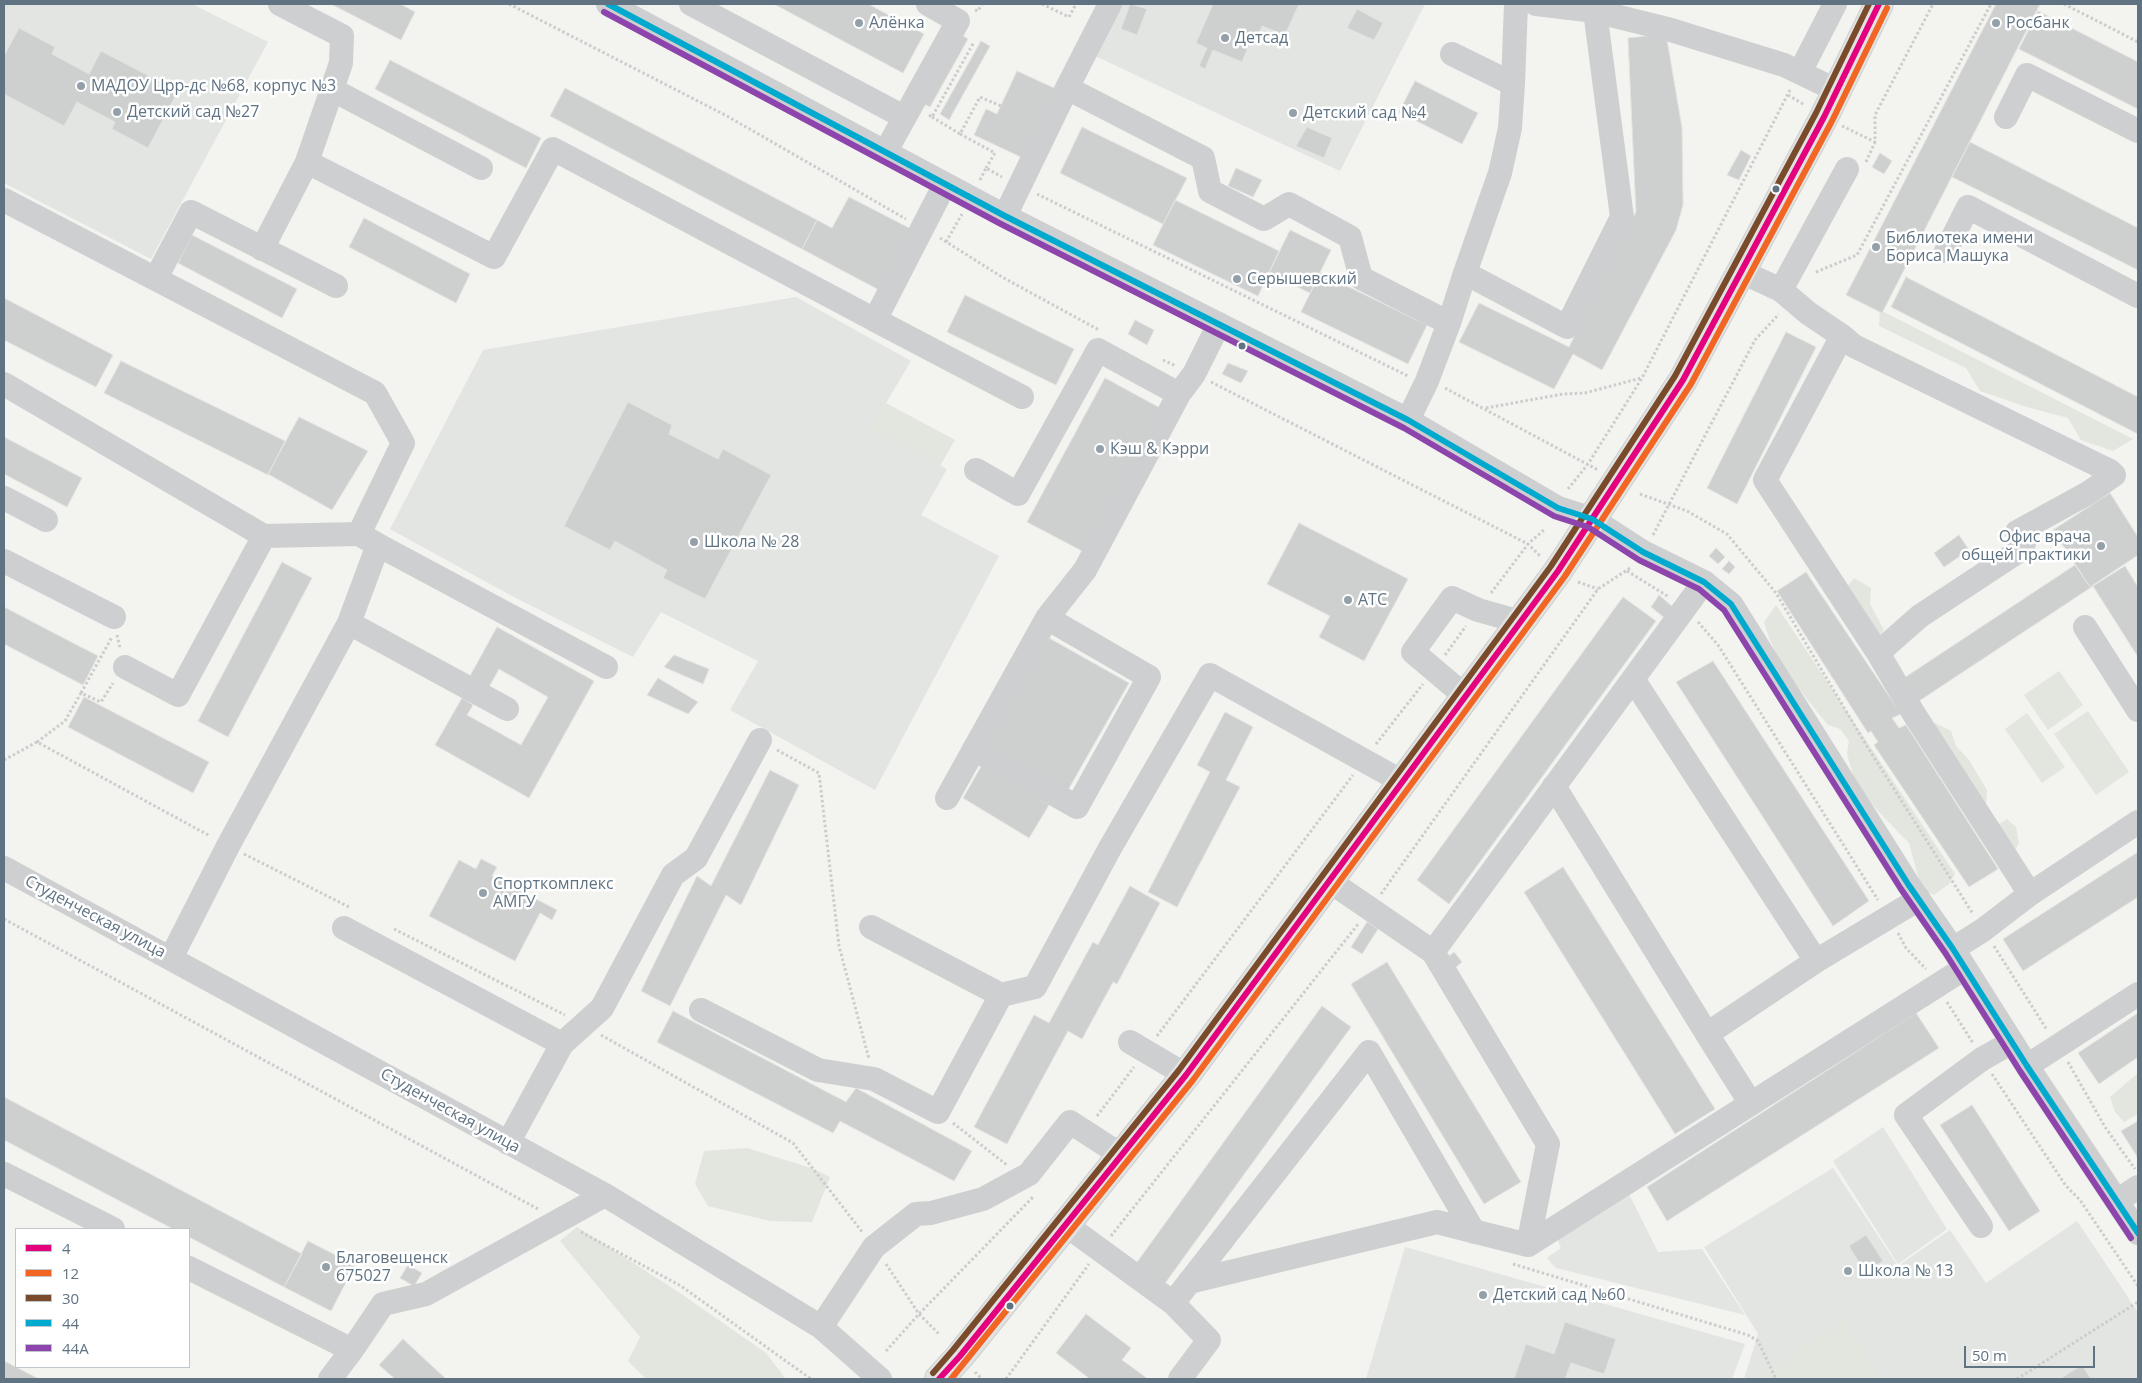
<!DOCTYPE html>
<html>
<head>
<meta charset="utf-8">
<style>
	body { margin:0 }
	#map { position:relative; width:2142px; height:1383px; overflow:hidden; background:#f3f3f0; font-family:"Open Sans",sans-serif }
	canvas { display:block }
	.frame { position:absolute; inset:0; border:5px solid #607383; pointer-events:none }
	.legend { position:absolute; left:15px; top:1228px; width:175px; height:140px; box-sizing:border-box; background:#fff; border:1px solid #bfc7cd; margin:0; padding:6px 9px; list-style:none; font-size:15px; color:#607383 }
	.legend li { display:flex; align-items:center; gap:10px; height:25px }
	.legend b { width:25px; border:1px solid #bfc7cd }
	.scale { position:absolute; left:1964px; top:1346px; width:131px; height:22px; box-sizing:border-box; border:2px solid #607383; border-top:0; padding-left:6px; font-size:15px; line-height:18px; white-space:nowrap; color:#607383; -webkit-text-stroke:4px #fff; paint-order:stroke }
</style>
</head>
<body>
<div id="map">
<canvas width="2142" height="1383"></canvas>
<div class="frame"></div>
<ul class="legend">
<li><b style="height:6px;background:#e5007d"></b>4</li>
<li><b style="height:6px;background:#f26522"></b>12</li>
<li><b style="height:6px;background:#7a4b2a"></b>30</li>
<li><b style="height:6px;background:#00a9ce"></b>44</li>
<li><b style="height:6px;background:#8e44ad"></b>44А</li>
</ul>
<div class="scale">50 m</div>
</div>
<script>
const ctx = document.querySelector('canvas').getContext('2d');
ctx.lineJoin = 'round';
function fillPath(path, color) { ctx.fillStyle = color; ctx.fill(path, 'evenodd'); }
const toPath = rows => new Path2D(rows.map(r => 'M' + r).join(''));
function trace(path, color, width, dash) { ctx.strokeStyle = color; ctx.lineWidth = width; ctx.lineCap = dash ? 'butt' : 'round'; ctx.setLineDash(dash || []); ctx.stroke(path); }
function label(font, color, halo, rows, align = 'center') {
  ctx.font = font + ' "Open Sans",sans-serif'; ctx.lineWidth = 5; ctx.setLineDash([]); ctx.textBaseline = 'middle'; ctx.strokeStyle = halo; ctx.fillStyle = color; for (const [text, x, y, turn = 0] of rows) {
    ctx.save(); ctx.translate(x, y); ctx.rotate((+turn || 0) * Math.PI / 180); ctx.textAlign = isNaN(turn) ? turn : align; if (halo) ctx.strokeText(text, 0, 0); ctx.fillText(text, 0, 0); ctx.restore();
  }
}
fillPath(toPath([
	[4,4,192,4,268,42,151,259,4,183],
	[1119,4,1425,4,1340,171,1093,55],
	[796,297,911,361,870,430,947,469,921,515,999,556,875,790,730,710,758,661,661,612,633,657,510,595,390,529,483,350],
	[1883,1127,1947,1229,1898,1264,1833,1161],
	[1833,1168,1898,1266,1950,1230,1986,1283,2077,1221,2138,1312,2138,1379,1744,1379,1758,1334,1704,1247],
	[1622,1180,1658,1252,1702,1249,1745,1315,1556,1268,1547,1258,1561,1248,1557,1239],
	[1405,1247,1745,1344,1732,1379,1366,1379]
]), '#e3e5e3');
fillPath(toPath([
	[1880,310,2133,439,2113,451,2081,440,2068,418,2027,407,1980,391,1966,368,1879,326],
	[886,403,955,440,940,466,870,430],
	[1854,578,1871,588,1870,604,1884,630,1875,641,1840,596],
	[1776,605,1955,874,1949,884,1934,895,1921,887,1909,843,1875,808,1856,784,1847,754,1849,741,1840,729,1828,725,1785,672,1769,638,1764,622],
	[2059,671,2083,705,2048,730,2024,695],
	[2088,711,2129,772,2096,795,2054,734],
	[2027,713,2065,767,2042,783,2005,729],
	[1935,723,1951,731,1956,746,1969,760,1987,790,1985,816,1994,827,2007,819,2016,827,2019,843,2012,856,1924,735],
	[2138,1073,2138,1114,2124,1122,2115,1112,2110,1097],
	[747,1148,814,1169,830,1177,812,1222,770,1221,708,1206,695,1184,704,1151],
	[577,1227,680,1293,766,1353,786,1379,646,1379,628,1361,640,1337,560,1241],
	[1843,1320,1878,1374,1871,1379,1759,1379,1757,1376]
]), '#e2e6de');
const building = toPath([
	[331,4,400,4,415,12,401,40,331,4],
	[774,4,868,4,924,34,903,73,774,4],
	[1130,4,1147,9,1137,35,1121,29,1130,4],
	[1213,4,1299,4,1285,35,1262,26,1259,33,1267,34,1265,40,1253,35,1242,62,1213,50,1205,69,1199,66,1207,48,1196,43,1213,4],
	[1996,4,2040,4,1882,313,1846,295,1996,4],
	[1357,9,1383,23,1374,40,1347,28,1357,9],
	[2038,11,2138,62,2138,109,2019,49,2038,11],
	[19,28,55,47,52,54,89,74,101,51,178,91,148,148,112,129,115,122,77,102,64,126,4,94,4,56,19,28],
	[958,33,968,39,930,107,920,102,958,33],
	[1666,34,1682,128,1683,205,1676,230,1602,370,1573,354,1554,389,1459,342,1479,303,1569,347,1636,212,1628,38,1666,34],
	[981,41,990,46,949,120,940,114,981,41],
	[390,60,541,138,526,168,375,89,390,60],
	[1017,71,1056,89,1023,158,974,135,986,109,997,114,1017,71],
	[1415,81,1478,113,1462,144,1399,112,1415,81],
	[565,88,817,220,802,249,550,116,565,88],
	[1082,127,1187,178,1163,224,1060,173,1082,127],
	[1307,127,1332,138,1324,158,1296,146,1307,127],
	[1970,142,2138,228,2138,270,1952,177,1970,142],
	[1741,150,1751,156,1739,180,1727,175,1741,150],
	[1880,153,1892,161,1884,174,1872,167,1880,153],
	[1236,168,1262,180,1253,197,1228,186,1236,168],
	[849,197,913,230,881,291,802,249,817,220,832,228,849,197],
	[1175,200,1279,251,1258,296,1153,245,1175,200],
	[364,218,470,274,456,303,349,247,364,218],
	[1290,230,1331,250,1310,293,1269,273,1290,230],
	[192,235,297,289,282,318,178,263,192,235],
	[1320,273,1427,325,1408,364,1301,312,1320,273],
	[1906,277,2138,397,2138,434,1891,307,1906,277],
	[965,295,1074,349,1056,385,947,332,965,295],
	[4,298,113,355,96,387,4,340,4,298],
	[1135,320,1154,330,1147,345,1128,334,1135,320],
	[1786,332,1816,347,1737,504,1707,488,1786,332],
	[121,361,285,441,268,475,104,393,121,361],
	[1228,363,1248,371,1241,383,1222,374,1228,363],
	[1105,378,1160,408,1082,551,1027,522,1105,378],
	[628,402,672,425,669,434,718,459,723,449,771,475,705,599,663,578,667,570,615,541,610,550,564,526,628,402],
	[299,417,368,451,332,510,268,474,299,417],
	[4,437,82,478,67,507,4,474,4,437],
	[2110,493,2138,537,2138,555,2090,587,2053,530,2110,493],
	[1299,523,1408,579,1364,661,1319,637,1330,616,1267,584,1299,523],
	[1959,535,1969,550,1944,567,1934,553,1959,535],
	[1716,548,1725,557,1718,564,1709,556,1716,548],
	[1729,561,1735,567,1729,574,1722,569,1729,561],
	[282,562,312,578,228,737,198,721,282,562],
	[2075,565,2090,587,2093,586,1916,703,1901,680,2075,565],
	[2125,566,2138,587,2138,657,2093,586,2125,566],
	[1806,572,1901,714,1892,718,1899,728,1906,725,1998,869,1969,887,1874,745,1878,742,1871,731,1868,733,1777,591,1806,572],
	[1659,595,1673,607,1666,619,1651,607,1659,595],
	[1623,597,1656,621,1449,904,1417,880,1623,597],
	[4,607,98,656,83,685,4,644,4,607],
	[497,627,594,681,529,798,435,745,462,698,473,705,467,715,521,745,548,697,499,669,489,687,470,676,497,627],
	[1049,638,1129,683,1068,790,988,744,1049,638],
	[674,655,709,669,703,684,664,667,674,655],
	[1713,661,1869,901,1833,926,1676,682,1713,661],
	[658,678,698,702,688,714,647,695,658,678],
	[84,697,209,762,193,793,68,727,84,697],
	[1225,712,1253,727,1226,780,1240,787,1177,907,1148,892,1210,772,1197,765,1225,712],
	[982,765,1049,805,1029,838,963,798,982,765],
	[770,770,799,785,741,905,726,895,670,1006,641,991,697,876,711,886,770,770],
	[2138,852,2138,897,2023,971,2003,939,2138,852],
	[481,859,497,867,492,876,557,910,552,920,540,913,515,961,429,916,459,860,476,869,481,859],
	[1563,867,1715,1109,1675,1134,1524,892,1563,867],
	[1130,886,1160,903,1117,984,1113,982,1082,1039,1068,1031,1007,1144,974,1127,1034,1015,1049,1023,1093,942,1098,945,1130,886],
	[1367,922,1378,929,1362,954,1351,947,1367,922],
	[1454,952,1462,962,1450,972,1442,962,1454,952],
	[1387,962,1521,1182,1484,1204,1351,984,1387,962],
	[1322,1006,1351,1027,1163,1286,1135,1265,1322,1006],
	[673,1011,846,1102,856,1088,972,1151,954,1181,840,1121,833,1133,657,1042,673,1011],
	[1916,1013,1939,1048,1667,1221,1647,1187,1916,1013],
	[2138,1013,2138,1057,2099,1084,2078,1053,2138,1013],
	[4,1097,302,1254,284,1287,189,1237,189,1229,173,1229,4,1140,4,1097],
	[1972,1105,2040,1211,2009,1231,1940,1125,1972,1105],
	[2138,1121,2138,1158,2121,1131,2138,1121],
	[1866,1235,1883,1261,1865,1272,1849,1246,1866,1235],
	[308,1241,355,1265,331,1311,284,1287,308,1241],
	[408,1265,422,1273,414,1286,400,1278,408,1265],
	[1086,1314,1131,1348,1122,1360,1148,1379,1090,1379,1056,1353,1086,1314],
	[1565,1322,1616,1339,1604,1374,1571,1363,1565,1379,1514,1379,1526,1344,1554,1354,1565,1322],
	[403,1339,446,1379,395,1379,379,1365,403,1339],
	[4,1361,37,1378,36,1379,4,1379,4,1361],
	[2082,1365,2091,1379,2060,1379,2082,1365]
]);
fillPath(building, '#cecfcf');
trace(building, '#e2e2e0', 1);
const major = toPath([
	[939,1379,960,1356,1186,1075,1558,571,1683,380,1824,117,1879,4]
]);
trace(major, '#ced0d0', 30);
trace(toPath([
	[509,4,727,116,906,219],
	[1042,4,1069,17,1076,4],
	[2064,4,2138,42],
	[975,10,978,11,982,4],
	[1788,95,1803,104],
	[929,115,932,117,974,42],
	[932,117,960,134,980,97,1001,106],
	[1842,126,1875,142],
	[960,134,995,153,986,168],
	[1866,162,1875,142,1875,115,1933,4],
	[980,180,986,168,1002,177],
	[1037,194,1408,376],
	[940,238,1002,277,1099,330],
	[946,242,962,214],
	[1816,272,1857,255,1991,4],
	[1163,360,1176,366],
	[1211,382,1528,544,1540,556],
	[1445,388,1598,470],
	[1486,408,1563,394,1585,393,1641,378],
	[1568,489,1588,464,1642,378,1790,90],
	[1640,494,1687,511,1727,534,1776,593,1865,743,1973,914],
	[1653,535,1755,340,1779,314],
	[1627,571,1669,597],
	[1578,582,1598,589],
	[1491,593,1528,544,1545,529],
	[1698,622,1718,645,1878,900],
	[117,635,120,648],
	[1445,655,1466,626],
	[81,693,112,637],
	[37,742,65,721,81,693,101,702,113,683],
	[1376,744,1423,684],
	[777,750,819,773,839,946,869,1059],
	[4,760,37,742,210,836],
	[244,854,351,908],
	[1381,894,1598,589,1630,568],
	[4,919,538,1209],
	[394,929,565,1015],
	[1898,933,1906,948,1926,969],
	[1994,946,2047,1030],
	[1947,1002,1973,1043],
	[601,1035,793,1143,863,1233],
	[1157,1036,1353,775],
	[2068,1062,2105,1127,2135,1169],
	[1992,1074,2066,1186,2080,1200,2138,1286],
	[1097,1116,1134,1067],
	[953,1123,1007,1165],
	[581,1232,681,1286,811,1379],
	[1111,1236,1359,923],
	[886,1264,919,1314,940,1335],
	[1513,1264,1748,1335,1758,1341,1776,1379],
	[886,1351,919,1314,1034,1196],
	[975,1372,982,1379],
	[1006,1379,1089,1264],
	[2017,1379,2138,1302]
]), '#ccc', 3, [2.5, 2.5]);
trace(toPath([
	[608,4,1005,216,1408,420,1558,508,1592,519,1643,552,1704,582,1731,604,1908,884,1953,949,2027,1066,2138,1233],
	[691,4,904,117],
	[1536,4,1595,11,1671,30,1784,65,1836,90],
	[1452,54,1513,84,1516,4],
	[1800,72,1835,4],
	[1513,84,1510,128,1500,173,1465,273,1567,327,1622,217,1595,11,1596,4],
	[1067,88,1203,158,1210,191,1264,219,1289,204,1350,237,1361,278,1449,323],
	[333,90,481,168],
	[2006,117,2027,75,2138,131],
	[886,151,958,21,928,4],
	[307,162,494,257,553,149,875,320,945,184],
	[4,200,375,393,403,443,359,534],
	[1005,216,1067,88,1110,4],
	[262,249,307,162,341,63,342,36,280,4],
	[1946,251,1968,207,2138,296],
	[1742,272,1781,290,1808,313,1842,336,1765,480,1878,653,1914,714,2030,894],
	[156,278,191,212,336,286],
	[1781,290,1847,169],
	[875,320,1022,397],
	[1842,336,1854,346,2110,471,2114,475,2088,493,2017,532,2024,543,2022,549,1920,616,1878,653],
	[4,384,264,536],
	[1408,420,1427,381,1449,323,1465,273],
	[976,470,1018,494,1098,350,1179,394],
	[4,498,46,520],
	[378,545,606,667],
	[4,561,114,617],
	[349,623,507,709],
	[2085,627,2138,710],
	[125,667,178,695,264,536,359,534,378,545,349,623,228,846,171,958],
	[1633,679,1816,961,1707,1034,1746,1096],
	[1465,696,1413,652,1452,598,1478,610,1521,622],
	[974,749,1077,807,1149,677,1047,618],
	[1554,786,1707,1034],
	[947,798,1047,618,1085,570,1179,394,1194,374,1219,324],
	[4,868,605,1195,821,1327,880,1379],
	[1328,880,1433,952,1704,582],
	[871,927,1001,995,1035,987,1110,848,1210,675,1401,781],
	[344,928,562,1044],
	[1953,949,1983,930,2030,894,2138,822],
	[1433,952,1548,1144,1528,1245],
	[1816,961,1919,899],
	[701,1010,818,1070,874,1079,938,1112,1001,995],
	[1130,1042,1186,1075],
	[2027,1066,2138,994],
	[508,1143,562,1044,602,1008,673,875,696,858,760,740],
	[4,1174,113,1229],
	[2117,1201,2138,1187],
	[1066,1225,1173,1303,1209,1340,1180,1379],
	[1981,1226,1906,1115,1982,1059,2012,1042],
	[189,1268,352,1350],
	[1189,1282,1437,1222,1528,1245,1965,968],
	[1173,1303,1369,1052,1474,1232],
	[821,1327,874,1247,916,1214,931,1213,983,1199,1029,1174,1070,1122,1121,1155],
	[330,1379,352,1350,383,1304,426,1294,605,1195]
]), '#cecfd0', 24);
trace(major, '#e1e2e2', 28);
trace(toPath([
	[939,1379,960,1356,1186,1075,1558,571,1683,380,1824,117,1879,4]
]), '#e5007d', 6);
trace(toPath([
	[951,1379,1193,1080,1565,576,1691,384,1832,121,1887,8]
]), '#f26522', 6);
trace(toPath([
	[933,1373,953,1350,1179,1070,1551,566,1675,376,1816,113,1869,4]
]), '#7a4b2a', 6);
trace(toPath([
	[608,4,1005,216,1408,420,1558,508,1592,519,1643,552,1704,582,1731,604,1908,884,1953,949,2027,1066,2138,1233]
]), '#00a9ce', 6);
trace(toPath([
	[604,12,1001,224,1404,428,1554,516,1588,527,1639,560,1699,589,1724,610,1901,889,1946,954,2020,1071,2131,1238]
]), '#8e44ad', 6);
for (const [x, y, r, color] of [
	[859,23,5,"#93a0a9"],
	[1996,23,5,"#93a0a9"],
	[1225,38,5,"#93a0a9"],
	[81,86,5,"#93a0a9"],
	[117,112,5,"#93a0a9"],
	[1293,113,5,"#93a0a9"],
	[1776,189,4.5,"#607383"],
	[1876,247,5,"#93a0a9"],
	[1237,279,5,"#93a0a9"],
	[1242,346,4.5,"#607383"],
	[1100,449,5,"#93a0a9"],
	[694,542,5,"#93a0a9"],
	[2101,546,5,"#93a0a9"],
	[1348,600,5,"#93a0a9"],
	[483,893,5,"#93a0a9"],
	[326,1267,5,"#93a0a9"],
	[1848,1271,5,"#93a0a9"],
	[1483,1295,5,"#93a0a9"],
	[1010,1306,4.5,"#607383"]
]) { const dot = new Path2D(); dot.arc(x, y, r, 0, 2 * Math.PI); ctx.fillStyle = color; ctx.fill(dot); trace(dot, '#fff', 2); }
label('16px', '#607383', '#fff', [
	["Алёнка",869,23],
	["Росбанк",2006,23],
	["Детсад",1235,38],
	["МАДОУ Црр-дс №68, корпус №3",91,86],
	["Детский сад №27",127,112],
	["Детский сад №4",1303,113],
	["Библиотека имени",1886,238],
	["Бориса Машука",1886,256],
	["Серышевский",1247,279],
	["Кэш & Кэрри",1110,449],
	["Офис врача",2091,537,"right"],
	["общей практики",2091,555,"right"],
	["Школа № 28",704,542],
	["АТС",1358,600],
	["Спорткомплекс",493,884],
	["АМГУ",493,902],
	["Благовещенск",336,1258],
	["675027",336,1276],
	["Школа № 13",1858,1271],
	["Детский сад №60",1493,1295]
], 'left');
label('16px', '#607383', '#fff', [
	["Студенческая улица",95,917,28],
	["Студенческая улица",450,1111,29]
]);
</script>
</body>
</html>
